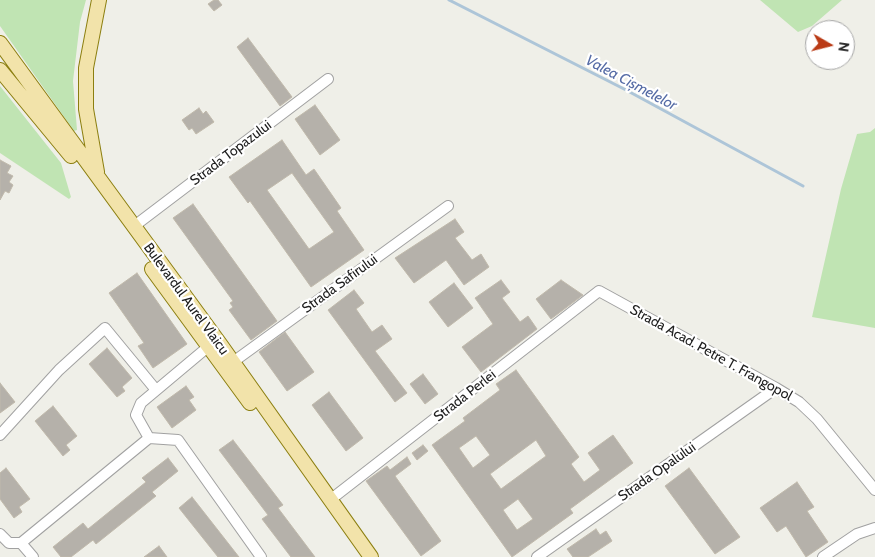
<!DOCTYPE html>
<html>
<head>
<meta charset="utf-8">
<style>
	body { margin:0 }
	#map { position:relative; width:875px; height:557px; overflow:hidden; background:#efefe8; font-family:Cabin,sans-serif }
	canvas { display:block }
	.north { position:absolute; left:805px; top:20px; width:50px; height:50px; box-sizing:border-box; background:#fff; border:1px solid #a6a6a6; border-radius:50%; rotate:98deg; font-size:14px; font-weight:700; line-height:20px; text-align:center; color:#202020 }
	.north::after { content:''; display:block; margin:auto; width:18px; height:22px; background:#ba3b16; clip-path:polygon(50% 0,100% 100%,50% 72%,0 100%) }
</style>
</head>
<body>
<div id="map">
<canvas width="875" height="557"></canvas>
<div class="north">N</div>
</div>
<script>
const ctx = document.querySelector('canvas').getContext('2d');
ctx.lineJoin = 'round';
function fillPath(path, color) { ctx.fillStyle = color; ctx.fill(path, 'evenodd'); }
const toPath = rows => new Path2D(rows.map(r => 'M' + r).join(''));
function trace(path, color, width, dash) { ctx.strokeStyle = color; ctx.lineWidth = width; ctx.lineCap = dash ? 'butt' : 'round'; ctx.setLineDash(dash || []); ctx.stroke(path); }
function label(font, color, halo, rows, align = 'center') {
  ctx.font = font + ' Cabin,sans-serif'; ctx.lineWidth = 4.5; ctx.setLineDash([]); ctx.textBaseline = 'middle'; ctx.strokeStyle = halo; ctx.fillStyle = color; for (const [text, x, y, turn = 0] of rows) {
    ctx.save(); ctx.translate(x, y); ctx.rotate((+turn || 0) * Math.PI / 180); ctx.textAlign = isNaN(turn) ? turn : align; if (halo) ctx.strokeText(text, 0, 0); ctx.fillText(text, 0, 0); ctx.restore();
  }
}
fillPath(toPath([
	[0,0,86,0,80,22,73,81,77,130,74,131,0,26],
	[760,0,842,0,812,26,798,32],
	[0,86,61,163,71,197,69,199,0,153],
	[875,128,875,328,812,317,841,189,857,134,870,132]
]), '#c0e4b3');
trace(toPath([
	[449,0,626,90,803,186]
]), '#adc5d8', 3);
const building = toPath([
	[214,0,218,0,222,5,214,11,208,4,214,0],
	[248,38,292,97,280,106,237,47,248,38],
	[315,105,340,140,320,155,295,119,315,105],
	[199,108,203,114,206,111,214,122,196,134,192,128,189,130,182,120,199,108],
	[282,140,306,175,314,169,341,208,337,211,364,250,311,287,250,201,248,203,229,177,282,140],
	[292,173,334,232,309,249,267,190,292,173],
	[0,160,11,166,7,173,13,176,9,182,13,185,9,193,5,191,0,200,0,160],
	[193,204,277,321,251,340,229,310,233,307,230,303,233,301,173,218,193,204],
	[455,219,464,232,455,238,472,260,481,254,489,267,464,285,446,260,414,283,395,258,455,219],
	[137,273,187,344,153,368,138,346,144,343,109,293,137,273],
	[501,280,510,292,502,298,520,322,528,316,537,329,481,372,462,347,493,324,475,298,501,280],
	[561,280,583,295,551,319,536,299,561,280],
	[454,283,473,308,448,327,429,302,454,283],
	[354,290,364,303,356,309,372,332,382,325,392,339,375,351,407,393,395,402,328,310,354,290],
	[285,332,314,372,287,391,259,352,285,332],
	[107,348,132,378,122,387,125,391,117,397,89,364,107,348],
	[516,370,579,457,571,464,584,482,600,470,588,453,613,435,633,463,570,509,573,513,512,557,432,445,465,421,463,418,500,390,496,384,516,370],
	[476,436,490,455,473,468,459,448,476,436],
	[536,440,546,456,501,489,490,474,536,440],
	[518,499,533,519,517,530,503,510,518,499],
	[423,374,438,394,425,404,410,384,423,374],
	[0,383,15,402,0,413,0,383],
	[186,386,194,397,189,400,196,410,172,428,157,407,186,386],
	[329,392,363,438,346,451,312,405,329,392],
	[53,406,77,436,66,445,70,450,63,456,35,421,53,406],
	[233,440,283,505,278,508,315,557,291,557,262,519,268,515,219,450,233,440],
	[423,445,428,451,417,460,412,453,423,445],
	[407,457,411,464,395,476,441,541,421,556,366,481,387,466,390,470,407,457],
	[168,458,178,471,152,492,156,496,96,544,93,540,71,557,61,557,53,547,83,523,88,529,146,482,142,478,168,458],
	[6,468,30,499,19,507,22,512,14,518,0,499,0,473,6,468],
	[689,468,740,537,715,554,665,486,689,468],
	[797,482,814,507,807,511,828,542,806,557,786,526,777,532,760,508,797,482],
	[192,497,239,557,218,557,179,508,192,497],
	[596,529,600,535,606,531,612,541,588,557,573,557,567,549,596,529],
	[159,546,167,557,144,557,159,546]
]);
fillPath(building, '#b5b1aa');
trace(building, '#c0b9ab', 1);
const minor = toPath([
	[133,227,328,79],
	[209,346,141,403,136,415,149,438,178,440,261,557],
	[233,362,448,206],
	[0,435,59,370,105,328,156,390],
	[330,500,599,291,776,388,799,402,817,419,875,490],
	[0,534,9,543,21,543],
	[33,557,21,543,149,438],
	[537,557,776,388],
	[823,557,857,534,875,528]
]);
const major = toPath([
	[0,43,220,344,371,557],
	[0,70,71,156],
	[97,172,86,109,86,68,99,0],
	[152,269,250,403]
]);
trace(minor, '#a1a1a1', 12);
trace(major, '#8c7f10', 16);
trace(minor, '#fff', 10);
trace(major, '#f2e3aa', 14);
label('14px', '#202020', '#fff', [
	["Strada Topazului",231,153,-37],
	["Strada Safirului",340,284,-36],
	["Bulevardul Aurel Vlaicu",186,299,54],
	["Strada Acad. Petre T. Frangopol",711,353,29],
	["Strada Perlei",465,396,-38],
	["Strada Opalului",657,472,-35]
]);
label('italic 15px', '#566ca6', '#fff', [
	["Valea Cișmelelor",631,83,28]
]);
</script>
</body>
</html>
